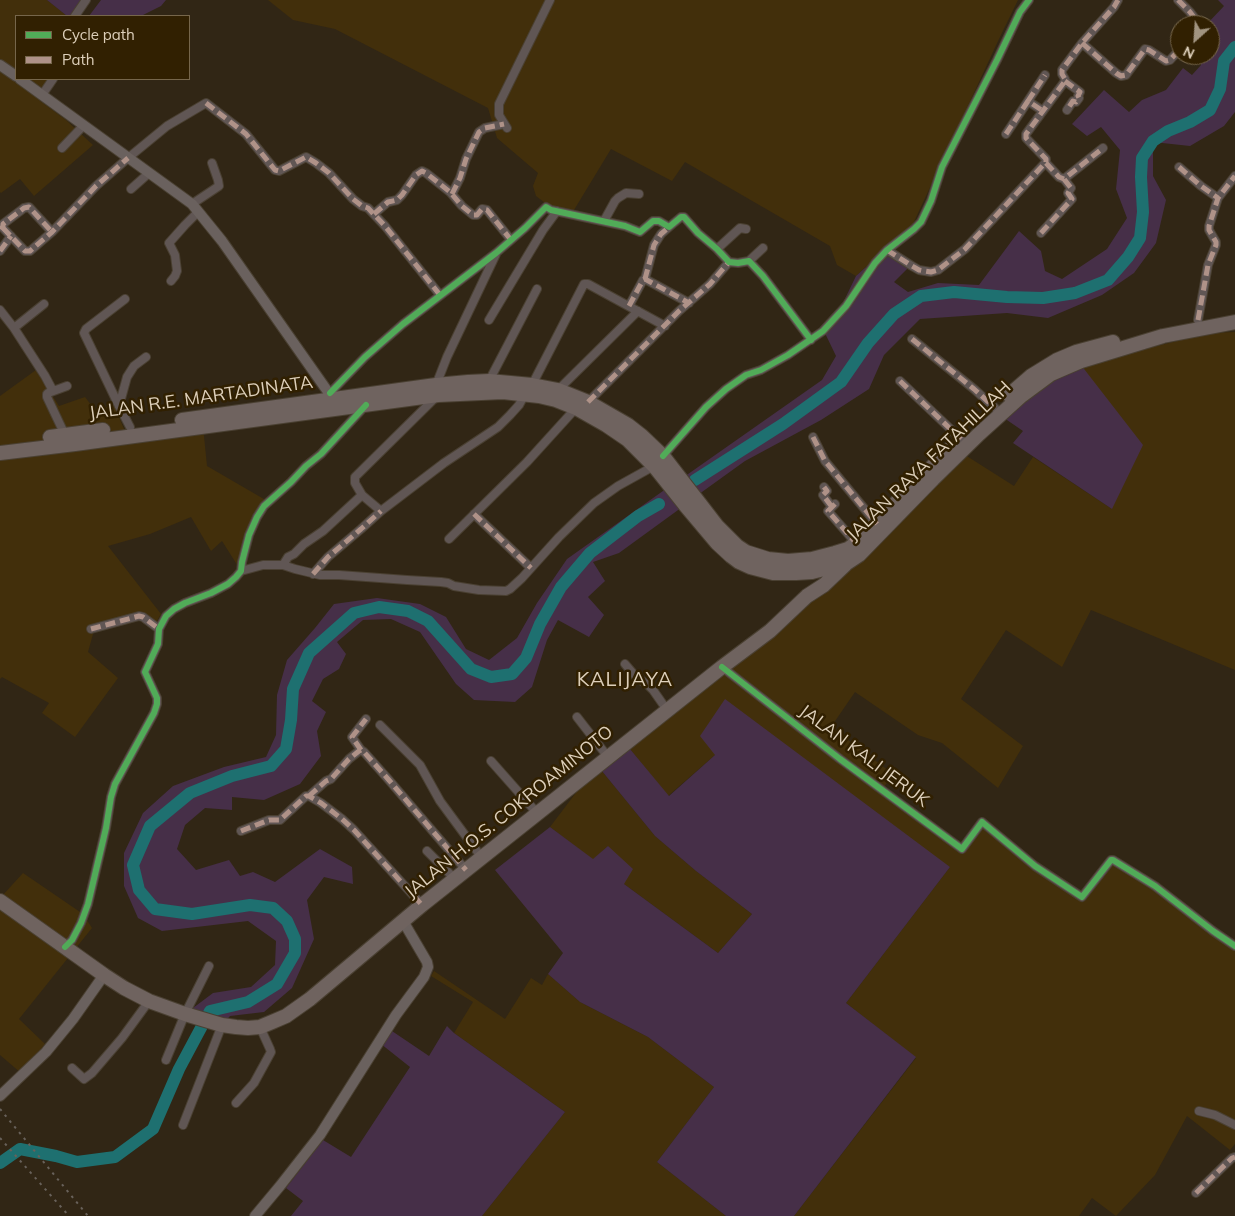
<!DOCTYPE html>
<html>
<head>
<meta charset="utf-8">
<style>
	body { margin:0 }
	#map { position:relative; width:1235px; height:1216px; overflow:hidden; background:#312615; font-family:Mulish,sans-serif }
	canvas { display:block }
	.legend { position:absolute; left:15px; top:15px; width:175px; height:65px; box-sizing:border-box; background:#312001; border:1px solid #76664b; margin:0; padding:6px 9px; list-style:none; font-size:15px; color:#ddcfba }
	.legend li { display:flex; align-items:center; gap:10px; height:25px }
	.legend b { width:25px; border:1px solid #76664b }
	.north { position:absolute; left:1170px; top:15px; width:50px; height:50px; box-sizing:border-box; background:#312001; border:1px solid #76664b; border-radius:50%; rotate:206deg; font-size:14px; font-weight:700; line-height:20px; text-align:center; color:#ddcfba }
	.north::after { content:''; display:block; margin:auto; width:18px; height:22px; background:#a19480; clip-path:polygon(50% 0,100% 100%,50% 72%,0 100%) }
</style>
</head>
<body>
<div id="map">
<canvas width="1235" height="1216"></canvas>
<ul class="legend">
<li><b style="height:6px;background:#51ab58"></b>Cycle path</li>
<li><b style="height:6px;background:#af9288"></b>Path</li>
</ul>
<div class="north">N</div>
</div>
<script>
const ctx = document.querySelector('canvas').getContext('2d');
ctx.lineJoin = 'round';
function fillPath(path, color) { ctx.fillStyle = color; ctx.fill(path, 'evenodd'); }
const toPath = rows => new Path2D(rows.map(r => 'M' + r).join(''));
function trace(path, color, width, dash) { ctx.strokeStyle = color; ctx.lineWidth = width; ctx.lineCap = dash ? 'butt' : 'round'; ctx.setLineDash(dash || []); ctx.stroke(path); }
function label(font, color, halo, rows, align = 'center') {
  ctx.font = font + ' Mulish,sans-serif'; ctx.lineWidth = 5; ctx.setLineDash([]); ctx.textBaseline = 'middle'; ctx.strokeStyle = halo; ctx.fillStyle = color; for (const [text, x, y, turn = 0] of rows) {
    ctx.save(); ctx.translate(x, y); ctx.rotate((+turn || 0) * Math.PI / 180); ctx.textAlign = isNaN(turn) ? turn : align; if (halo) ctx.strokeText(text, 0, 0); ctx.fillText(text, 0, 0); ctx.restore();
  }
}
fillPath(toPath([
	[0,0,47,0,67,16,16,16,16,79,51,79,39,100,66,120,93,145,34,196,20,179,1,193,0,192],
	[268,0,1018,0,999,39,913,224,856,276,837,265,830,246,685,162,672,181,611,149,574,210,549,206,536,196,533,186,538,173,497,138,488,108,335,29,293,20],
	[1235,332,1235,670,1091,610,1062,667,1006,630,961,699,1023,746,998,788,942,743,918,735,855,692,831,727,893,774,882,790,961,849,982,822,1082,897,1113,860,1235,947,1235,1144,1230,1150,1187,1116,1155,1175,1116,1216,1092,1198,1079,1216,794,1216,916,1058,846,1003,950,867,715,755,668,796,625,743,722,667,962,453,1014,486,1033,457,1112,509,1081,365,1209,333],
	[36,370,59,406,85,397,95,410,114,405,127,436,203,426,207,466,269,502,258,515,241,571,222,541,211,551,191,517,150,534,108,546,161,614,153,628,136,618,95,627,88,652,118,678,75,737,42,713,49,703,2,677,0,679,0,396],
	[597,765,655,836,696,871,752,914,718,953,624,884,608,846,593,860,550,827],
	[23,873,83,914,92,928,19,1019,45,1044,21,1073,0,1055,0,895,2,896],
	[434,971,505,1019,531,978,542,985,548,974,580,1002,648,1037,714,1087,657,1162,726,1216,482,1216,565,1112,454,1033,473,1002,431,976]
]), '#422f0b');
fillPath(toPath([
	[47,0,84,0,72,16,67,16],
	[101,0,166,0,161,6,141,16,89,16],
	[1218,0,1235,0,1235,112,1224,126,1190,146,1153,142,1153,176,1166,200,1156,243,1134,273,1102,295,1048,318,1007,313,920,319,884,355,869,389,821,420,745,461,695,497,681,479,671,486,685,505,619,553,593,562,605,581,588,597,604,615,589,637,558,620,547,640,532,687,515,702,474,700,456,684,420,632,391,619,363,620,337,642,346,654,339,669,323,679,312,701,326,712,317,731,321,756,300,784,264,800,232,797,232,810,205,808,185,825,177,849,196,870,229,860,240,876,253,872,275,882,320,849,352,867,353,884,324,877,307,900,314,939,292,988,264,1012,230,1016,222,1025,185,1014,213,993,251,987,275,965,276,941,248,921,162,931,138,918,124,886,124,853,143,813,173,786,224,767,266,757,276,735,277,695,287,660,315,628,334,604,377,598,420,604,446,617,466,649,489,660,517,638,537,603,567,559,670,486,642,453,628,440,606,425,576,408,556,400,539,396,503,392,438,395,194,428,192,418,436,385,468,382,489,381,532,385,558,390,571,394,588,402,628,425,652,445,681,479,822,380,836,356,823,329,841,307,856,276,884,251,908,268,894,282,908,292,938,283,979,285,1019,231,1041,251,1045,271,1062,279,1107,249,1127,218,1116,189,1120,150,1101,127,1087,136,1072,124,1104,90,1129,112,1142,100,1166,90,1183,68,1192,75,1201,65,1201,55,1210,55,1210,25,1206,25,1224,6],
	[1081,365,1143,445,1112,509,1013,443,1023,431,1004,418,1041,386],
	[725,699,950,867,846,1003,916,1057,794,1216,726,1216,657,1162,714,1087,648,1037,580,1002,548,974,563,953,495,870,550,827,593,859,608,846,633,869,624,884,718,953,752,914,696,871,655,836,597,765,625,743,669,796,715,755,700,736],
	[447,1026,454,1033,565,1112,482,1216,291,1216,303,1201,286,1188,323,1140,351,1157,410,1067,381,1044,389,1029,429,1056]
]), '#462f48');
trace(toPath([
	[695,480,783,424,841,382,868,343,894,314,921,296,954,292,1007,297,1043,298,1075,293,1108,280,1128,257,1140,238,1143,212,1141,177,1142,158,1153,141,1168,131,1190,122,1210,110,1220,89,1224,61,1235,47],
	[0,1163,20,1149,56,1156,77,1162,115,1157,153,1129,179,1069,210,1011,248,1002,277,984,295,953,295,939,287,921,273,908,250,905,192,914,155,909,139,890,133,865,150,826,190,793,232,776,271,766,286,749,291,720,293,689,309,653,354,613,379,607,408,611,428,621,471,669,491,677,512,674,526,658,540,624,561,587,590,553,638,516,659,504]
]), '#1e7070', 12);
const street = toPath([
	[1178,0,1190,12,1196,20,1197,25],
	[75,16,86,0],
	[1082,43,1116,73,1121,76,1126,75,1145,49,1149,50,1166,61,1170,60,1180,49],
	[1065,81,1080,92,1078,96,1079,98,1076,102,1073,101,1067,110],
	[42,95,53,79],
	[1028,101,1045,75],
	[507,128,499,115,499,104,550,0],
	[1006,134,1028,101,1043,111],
	[62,148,84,125],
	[1046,163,1059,177,1064,179,1103,148],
	[1179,167,1201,186,1218,198],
	[131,189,149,173],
	[452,194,460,178,466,159,479,132,485,128,504,124],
	[192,204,219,186,218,180,212,163],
	[374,214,388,202,397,200,402,195,416,175,422,171,426,173,450,192,462,206,473,215,477,215,482,209,487,210,511,240],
	[604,221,615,201,618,198,626,193,639,194],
	[0,226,3,228,3,224,24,208,29,207,52,232],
	[3,228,25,251,30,251,52,232,96,186,128,158,167,126,206,103,246,134,275,170,279,171,306,157,316,163,329,173,353,199,362,206,368,208,385,226,440,295],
	[1041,233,1072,199,1068,193,1071,188,1064,179],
	[717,249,740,228,746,229],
	[887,250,912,266,919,270,931,272,938,270,965,249,1046,162,1046,159,1026,138,1026,134,1065,81,1065,79,1062,74,1062,70,1082,43,1114,7,1118,0],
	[0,251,11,236],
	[749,261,763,248],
	[645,279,654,245,661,234,669,227],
	[171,281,175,276,177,271,175,255,169,243,185,225,198,212],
	[125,299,86,329,84,333,119,406,130,427],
	[629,306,643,280,645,279,689,303],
	[0,310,14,328,45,376,53,391],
	[489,320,543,230,557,211],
	[1198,320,1208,265,1216,245,1216,242,1209,230,1209,226,1218,198,1235,176],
	[14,328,44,304],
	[912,339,974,389,995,408],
	[489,381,537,289],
	[900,381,961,439],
	[436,385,447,357,496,254],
	[532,385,584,284,588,284,665,326],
	[558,390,638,311],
	[330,393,365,357,403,324,496,253,525,228,546,207,551,210,625,226,640,232,653,221,659,221,669,227,681,217,684,217,698,233,717,249,729,262,738,263,749,261,763,276,811,340],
	[588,402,679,311,710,284,729,262],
	[119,406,127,377,134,366,146,357],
	[65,435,47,397,47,394,48,393,67,386],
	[813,437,825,461,877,524],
	[663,456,706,407,726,389,746,375,761,370,788,355,823,331,846,306,875,263,887,250,914,229,921,222,931,201,942,167,997,60,1020,12,1029,0],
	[824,487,827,491,823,495,832,507],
	[835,504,828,511,856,543],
	[381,511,362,495,355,483,355,477,436,397],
	[474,514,531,568],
	[449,539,527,462,576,408],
	[283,565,288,557,294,554,304,544,323,531,362,495],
	[241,571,263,565,283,565,295,569,320,575,339,575,407,580,441,582,448,583,454,586,479,590,506,591,510,589,522,578,559,537,594,503,618,486,654,466],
	[313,574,328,557,361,529,381,511,444,463,498,427,510,415,519,405,525,394],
	[91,629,139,616,143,617,159,629],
	[625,664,637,678,647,684,653,690,667,710],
	[722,667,840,759,962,849,982,822,1035,866,1082,897,1111,860,1113,860,1155,886,1213,931,1235,946],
	[577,717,608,757],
	[380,725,420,765,440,801,482,858],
	[361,750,352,737,366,719],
	[491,761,537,813],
	[309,796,326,781,331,779,349,759,359,751,361,750,364,752,388,779,466,870],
	[241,831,269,820,280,820,306,796,309,796,321,803,342,819,354,830,422,905],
	[427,851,455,879],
	[65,947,72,940,81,923,88,904,106,828,111,797,115,784,154,713,157,704,157,698,145,672,158,644,159,629,166,616,174,609,185,603,211,593,228,584,236,577,241,571,242,562,249,535,257,517,264,506,291,482,306,466,321,454,365,406],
	[166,1060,185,1014,209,966],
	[72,1068,84,1079,92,1073,122,1038,149,1001],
	[236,1103,254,1083,271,1052,270,1049,260,1027],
	[1199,1111,1215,1115,1235,1125],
	[183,1125,222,1025],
	[1196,1193,1232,1158,1235,1157]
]);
const secondary = toPath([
	[0,65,16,76],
	[20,79,192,204,222,241,333,399],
	[0,1096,46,1052,73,1019,104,975],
	[255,1216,280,1186,320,1135,396,1015,424,977,428,967,427,962,403,921]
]);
const highway = toPath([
	[1009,395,1031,376,1057,360,1076,352,1113,342],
	[182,420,436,385,468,382,489,381,532,385,558,390,588,402,628,425,642,436,663,456,717,526,737,546,746,552,768,559,788,561,812,559,835,553,848,549,856,543,951,448],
	[50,437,103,430],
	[0,453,75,444,438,395,503,392,539,396,556,400,576,408,606,425,628,440,654,466,685,505,717,543,731,556,739,562,750,567,773,573,796,573,812,572,847,563,859,555,933,479,979,434,1020,397,1051,374,1081,361,1163,336,1235,322],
	[0,901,104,975,124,988,149,1001,185,1014,222,1025,236,1027,248,1028,260,1027,272,1022,286,1016,310,999,422,905,722,667,770,631,807,596,824,585,845,565]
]);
trace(street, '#4a4032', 10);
trace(secondary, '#4a4032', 12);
trace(highway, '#4a4032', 16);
trace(street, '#605654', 8);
trace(secondary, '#6a615e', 10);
trace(highway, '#6f635f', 14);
trace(toPath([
	[0,1109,88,1216],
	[0,1138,69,1216]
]), '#68615a', 2, [2.5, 5]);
trace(toPath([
	[1178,0,1190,12,1196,20,1197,25],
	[1082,43,1116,73,1121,76,1126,75,1145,49,1149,50,1166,61,1170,60,1180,49],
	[1065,81,1080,92,1078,96,1079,98,1076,102,1073,101,1067,110],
	[1028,101,1045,75],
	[206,103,246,134,275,170,279,171,306,157,316,163,329,173,353,199,362,206,368,208,385,226,440,295],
	[1006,134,1028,101,1043,111],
	[1046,163,1059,177,1064,179,1103,148],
	[1179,167,1201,186,1218,198],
	[452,194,460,178,466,159,479,132,485,128,504,124],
	[374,214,388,202,397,200,402,195,416,175,422,171,426,173,450,192,462,206,473,215,477,215,482,209,487,210,511,240],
	[0,226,3,228,3,224,24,208,29,207,52,232],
	[3,228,25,251,30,251,52,232,96,186,128,158],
	[1041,233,1072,199,1068,193,1071,188,1064,179],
	[887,250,912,266,919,270,931,272,938,270,965,249,1046,162,1046,159,1026,138,1026,134,1065,81,1065,79,1062,74,1062,70,1082,43,1114,7,1118,0],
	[0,251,11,236],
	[645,279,654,245,661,234,669,227],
	[629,306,643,280,645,279,689,303],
	[1198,320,1208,265,1216,245,1216,242,1209,230,1209,226,1218,198,1235,176],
	[912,339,974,389,995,408],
	[900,381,961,439],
	[588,402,679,311,710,284,729,262],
	[813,437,825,461,877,524],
	[824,487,827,491,823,495,832,507],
	[835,504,828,511,856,543],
	[474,514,531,568],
	[313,574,328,557,361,529,381,511],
	[91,629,139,616,143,617,159,629],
	[361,750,352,737,366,719],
	[309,796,326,781,331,779,349,759,359,751,361,750,364,752,388,779,466,870],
	[241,831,269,820,280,820,306,796,309,796,321,803,342,819,354,830,422,905],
	[1196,1193,1232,1158,1235,1157]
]), '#af9288', 5, [10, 5]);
trace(toPath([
	[330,393,365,357,403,324,496,253,525,228,546,207,551,210,625,226,640,232,653,221,659,221,669,227,681,217,684,217,698,233,717,249,729,262,738,263,749,261,763,276,811,340],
	[663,456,706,407,726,389,746,375,761,370,788,355,823,331,846,306,875,263,887,250,914,229,921,222,931,201,942,167,997,60,1020,12,1029,0],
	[722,667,840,759,962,849,982,822,1035,866,1082,897,1111,860,1113,860,1155,886,1213,931,1235,946],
	[65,947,72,940,81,923,88,904,106,828,111,797,115,784,154,713,157,704,157,698,145,672,158,644,159,629,166,616,174,609,185,603,211,593,228,584,236,577,241,571,242,562,249,535,257,517,264,506,291,482,306,466,321,454,366,405]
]), '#51ab58', 6);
label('18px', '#ddcfba', '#312001', [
	["JALAN R.E. MARTADINATA",201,398,-8],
	["JALAN RAYA FATAHILLAH",929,461,-44],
	["JALAN KALI JERUK",864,756,37],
	["JALAN H.O.S. COKROAMINOTO",509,812,-39]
]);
ctx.letterSpacing = '1px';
label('20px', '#ddcfba', '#312001', [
	["KALIJAYA",625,680]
]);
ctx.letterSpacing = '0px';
</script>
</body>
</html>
